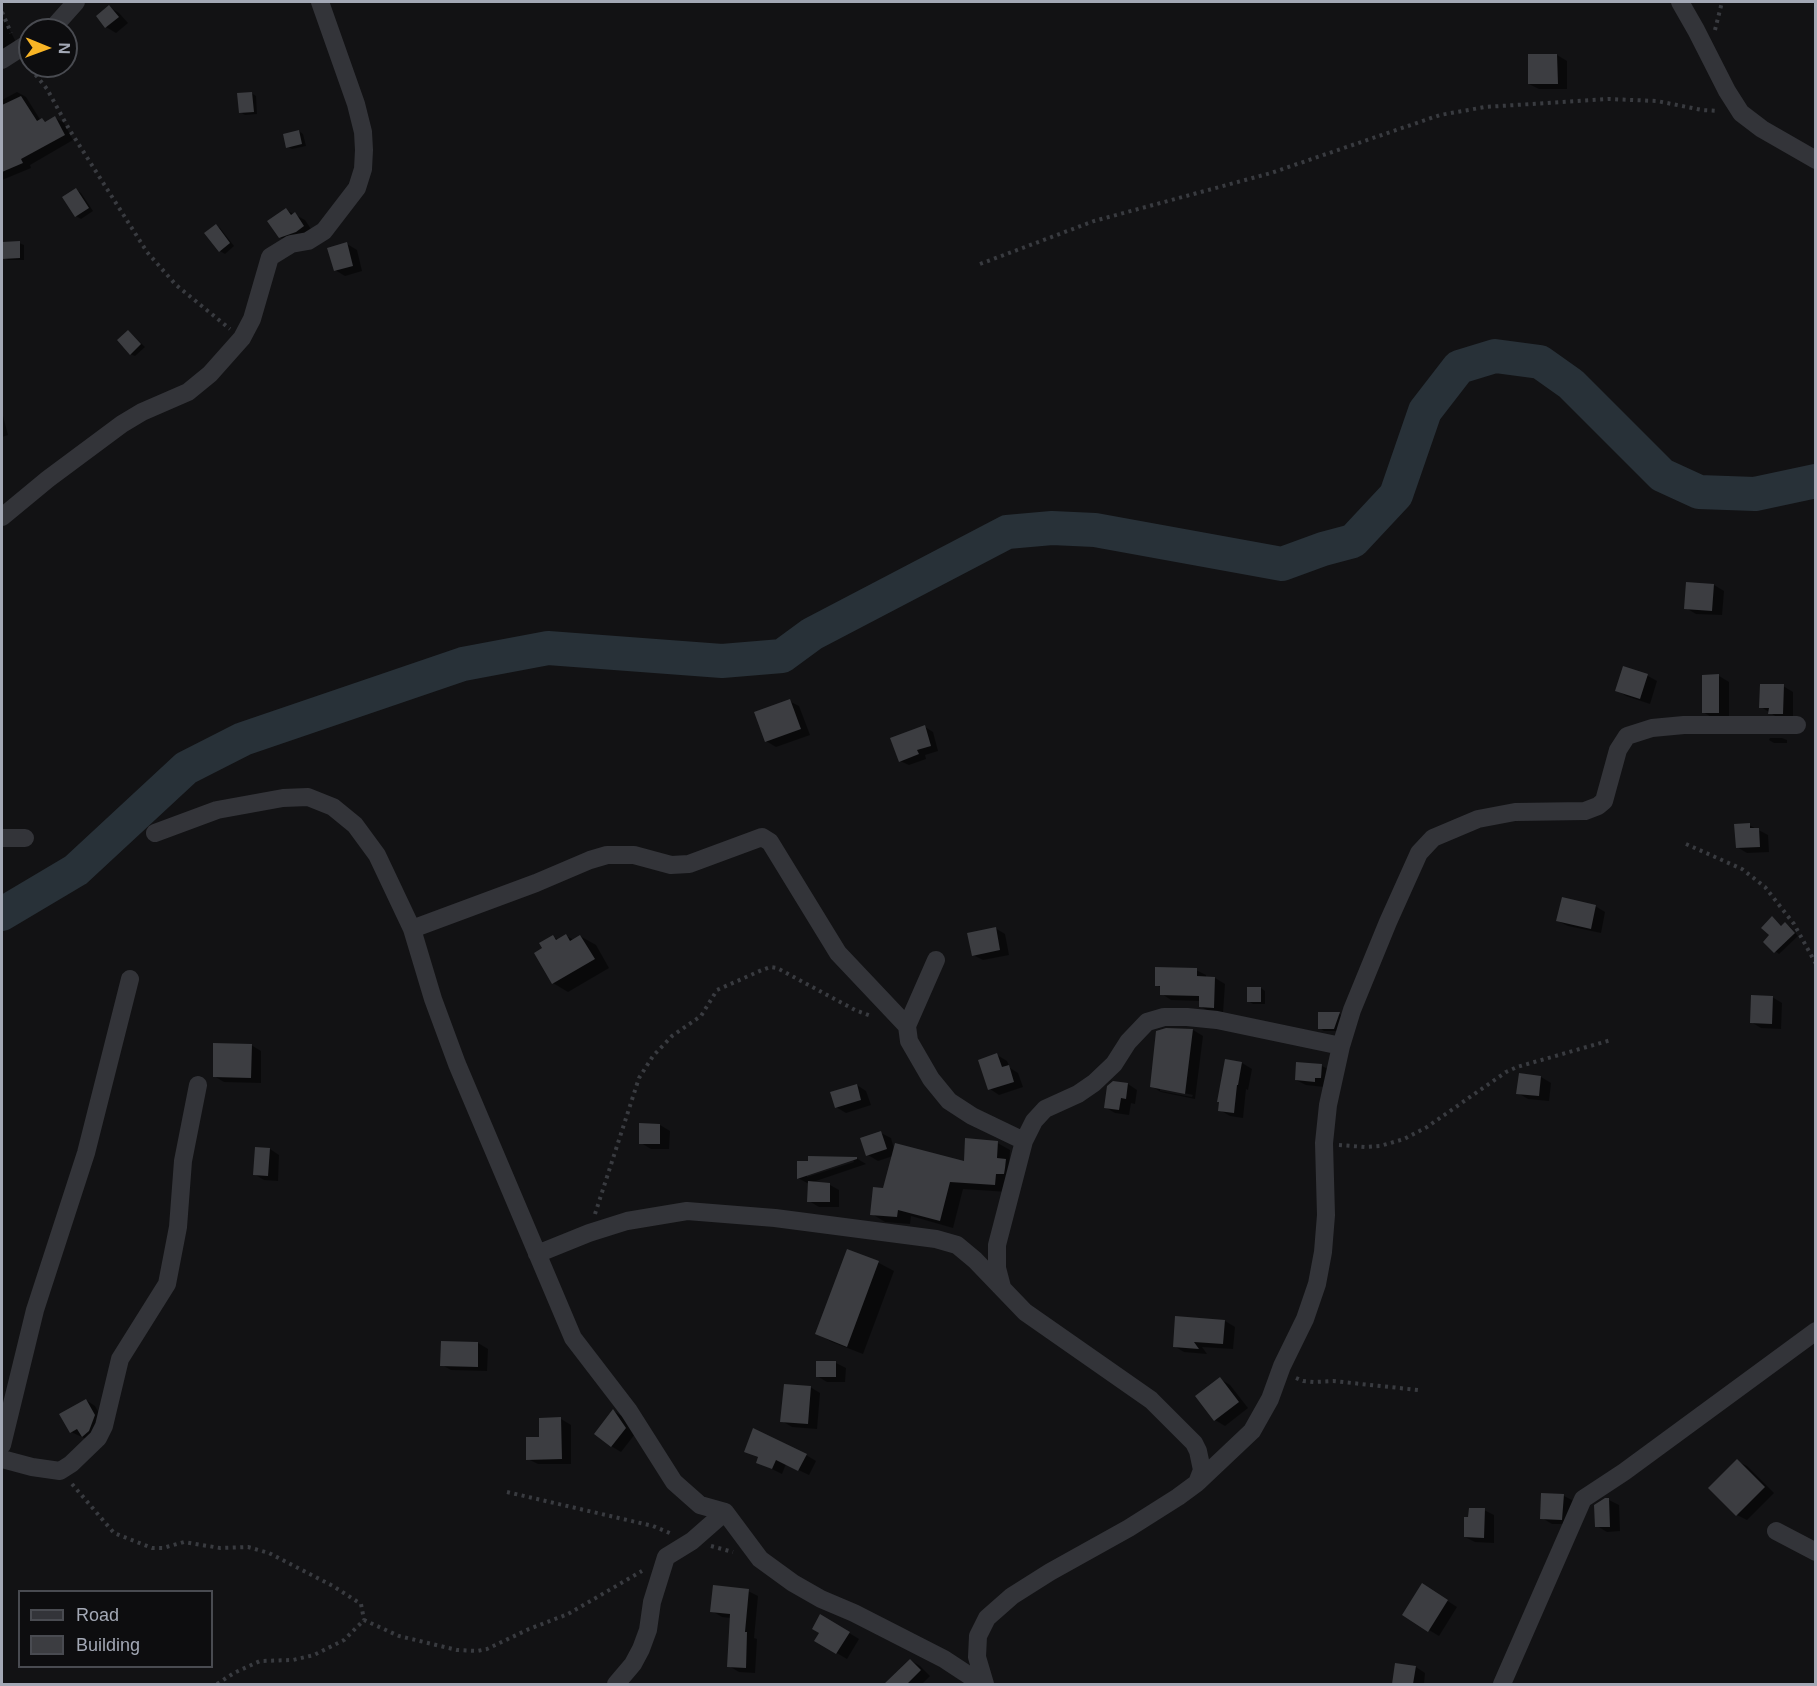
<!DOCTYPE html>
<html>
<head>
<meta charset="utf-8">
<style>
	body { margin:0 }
	#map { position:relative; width:1817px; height:1686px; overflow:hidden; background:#121214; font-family:Helvetica,sans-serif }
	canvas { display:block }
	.frame { position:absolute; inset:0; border:3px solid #a3a8b5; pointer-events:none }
	.legend { position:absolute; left:18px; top:1590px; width:195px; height:78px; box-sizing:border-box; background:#0d0d0f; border:2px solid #494b51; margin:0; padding:8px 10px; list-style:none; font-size:18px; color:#a3a8b5 }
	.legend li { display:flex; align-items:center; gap:12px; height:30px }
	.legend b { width:30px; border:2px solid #494b51 }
	.north { position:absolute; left:18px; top:18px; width:60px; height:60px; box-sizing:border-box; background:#0d0d0f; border:2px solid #494b51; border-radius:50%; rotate:91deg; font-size:16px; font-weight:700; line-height:24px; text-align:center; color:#a3a8b5 }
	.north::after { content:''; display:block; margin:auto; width:21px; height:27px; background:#f9b525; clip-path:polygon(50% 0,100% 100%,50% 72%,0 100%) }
</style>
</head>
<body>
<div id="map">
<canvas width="1817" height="1686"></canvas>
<div class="frame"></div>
<ul class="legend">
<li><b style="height:8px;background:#333439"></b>Road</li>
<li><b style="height:16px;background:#3c3d41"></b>Building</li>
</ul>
<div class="north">N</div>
</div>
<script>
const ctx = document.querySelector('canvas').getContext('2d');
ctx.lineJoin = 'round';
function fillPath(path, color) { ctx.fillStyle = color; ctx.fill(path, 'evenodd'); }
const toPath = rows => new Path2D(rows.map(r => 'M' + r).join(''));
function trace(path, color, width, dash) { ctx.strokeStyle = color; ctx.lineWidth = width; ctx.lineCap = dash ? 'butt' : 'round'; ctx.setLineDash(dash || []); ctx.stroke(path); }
fillPath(toPath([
	[109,7,119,13,128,23,116,33,106,27,98,16],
	[2,15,17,44,2,61],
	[1557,55,1567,61,1567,89,1539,89,1529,84],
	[17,92,26,97,41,121,47,122,55,118,64,123,73,140,30,165,31,168,2,180,2,100],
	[251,93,256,96,257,114,245,115,240,112],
	[299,131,303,134,306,146,292,149,288,147],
	[76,190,81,193,93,211,81,219,76,216,64,198],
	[286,210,305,220,313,232,290,243,280,237],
	[216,226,220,228,234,246,225,254,220,251,206,233],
	[19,243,24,245,24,260,8,260,4,258],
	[347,244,357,250,362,271,345,276,335,270],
	[129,332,145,347,135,356,130,354],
	[2,412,8,435,2,437],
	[1714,585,1724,591,1722,615,1696,614,1686,608],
	[1624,668,1648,676,1657,681,1650,704,1626,696,1617,690],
	[1704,676,1719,676,1729,682,1729,718,1713,718,1703,712],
	[1783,686,1793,692,1793,719,1780,719,1761,707],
	[789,701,799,706,810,735,776,747,766,741],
	[925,727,933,732,938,751,925,755,926,759,909,765,900,761],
	[1770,738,1782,738,1787,740,1787,743,1774,743,1769,740],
	[1749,825,1768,835,1769,852,1747,853,1737,847],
	[1595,906,1605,912,1601,933,1568,926,1558,921],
	[1776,921,1783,927,1785,924,1790,927,1798,936,1779,954,1775,951,1771,935],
	[995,928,1005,934,1009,955,983,960,973,955],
	[566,936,574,940,580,936,596,945,609,968,568,992,553,983,544,949,553,937,559,940],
	[1196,970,1206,975,1206,978,1215,978,1225,984,1223,1013,1210,1012,1200,1006,1201,1001,1171,1000,1162,994,1162,988,1156,985],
	[1261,988,1265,991,1265,1004,1253,1004,1248,1001],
	[1772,997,1782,1003,1781,1029,1761,1028,1751,1022],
	[1339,1014,1343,1016,1339,1031,1324,1031,1320,1028],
	[1166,1030,1193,1030,1203,1036,1195,1099,1161,1092,1151,1086],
	[1160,1088,1193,1095,1192,1097,1160,1091],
	[251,1045,261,1051,261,1083,224,1082,214,1076],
	[997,1055,1007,1061,1010,1068,1018,1073,1023,1087,999,1095,990,1089],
	[1242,1063,1252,1069,1248,1090,1246,1089,1243,1118,1230,1116,1220,1110],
	[1322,1066,1332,1071,1324,1087,1306,1085,1296,1080],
	[1541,1077,1551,1083,1549,1101,1528,1099,1518,1093],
	[1128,1084,1137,1090,1135,1104,1131,1103,1129,1115,1115,1113,1105,1107],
	[857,1085,866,1091,871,1105,846,1113,836,1107],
	[660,1125,670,1131,669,1149,651,1149,641,1143],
	[881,1133,891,1138,894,1149,965,1163,994,1141,1010,1150,1008,1192,963,1189,953,1228,911,1216,910,1224,885,1222,872,1214,884,1189,893,1156,878,1161,868,1155],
	[270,1149,279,1155,278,1181,264,1180,254,1174],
	[810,1157,856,1158,866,1164,810,1183,830,1185,839,1190,839,1207,819,1207,809,1201,809,1184,798,1178,799,1162,810,1163],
	[853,1159,854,1162,807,1177,807,1174],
	[847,1251,879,1263,894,1271,863,1354,832,1342,816,1333],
	[1225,1321,1235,1327,1233,1349,1202,1347,1207,1354,1184,1352,1174,1346],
	[442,1343,478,1343,488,1349,487,1371,451,1370,442,1365],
	[836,1363,846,1368,845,1382,827,1382,817,1376],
	[1220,1379,1230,1385,1248,1408,1225,1426,1215,1420],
	[810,1387,820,1393,817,1429,792,1427,782,1421],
	[86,1400,95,1406,104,1422,93,1442,71,1432],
	[614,1411,623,1417,635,1434,621,1452,611,1446],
	[561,1419,571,1425,571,1464,538,1464,528,1459,541,1439],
	[746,1451,806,1455,816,1461,809,1475,786,1464,782,1474,758,1462,759,1458],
	[1737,1461,1747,1466,1774,1493,1747,1520,1737,1515],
	[1543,1495,1564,1496,1574,1501,1571,1524,1552,1524,1542,1518],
	[1609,1500,1619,1505,1620,1531,1607,1532,1597,1526],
	[1484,1510,1494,1515,1494,1543,1475,1542,1465,1537],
	[748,1591,758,1596,754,1638,757,1639,755,1673,739,1672,729,1666,731,1618,722,1617,712,1611],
	[1432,1591,1457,1607,1439,1636,1404,1615],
	[821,1616,859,1639,847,1659,816,1641,821,1633],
	[910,1660,920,1666,930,1676,922,1684,900,1684,893,1678],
	[1397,1664,1416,1667,1425,1673,1424,1684,1394,1684]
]), '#0007');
trace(toPath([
	[2,914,76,870,186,768,243,739,463,664,548,648,722,661,782,656,812,634,1007,532,1052,528,1095,530,1282,564,1323,549,1353,541,1396,495,1425,411,1459,367,1495,356,1540,362,1571,384,1662,475,1699,492,1755,494,1816,481]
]), '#283138', 34);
fillPath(toPath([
	[109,5,119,17,105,28,96,16],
	[1528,54,1557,54,1558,84,1528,84],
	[252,92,254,112,239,113,237,93],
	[21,96,37,121,42,118,45,122,55,116,65,135,21,159,23,163,2,172,2,105],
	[299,130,302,144,286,148,283,134],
	[76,188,89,208,75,217,62,197],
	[286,208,291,215,295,212,304,226,296,232,279,238,267,221],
	[216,224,230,243,219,252,204,233],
	[20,241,20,258,2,259,2,242],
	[347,242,353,266,334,271,327,248],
	[128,330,141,344,130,355,117,340],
	[1686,582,1714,584,1712,611,1684,609],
	[1623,666,1648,674,1640,699,1615,691],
	[1719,674,1719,713,1702,713,1702,675],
	[1760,684,1784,684,1783,714,1768,714,1769,708,1759,708],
	[790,699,801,729,765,742,754,712],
	[925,725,931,746,917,750,919,754,899,762,890,738],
	[1750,823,1750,828,1759,828,1760,847,1736,848,1734,824],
	[1562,897,1596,905,1591,929,1556,921],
	[1772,916,1781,926,1785,922,1795,933,1774,953,1763,942,1769,935,1761,928],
	[996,927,1000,950,972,956,967,933],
	[566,934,570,941,580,935,595,959,552,984,534,953,542,948,539,943,553,935,556,940],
	[1155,967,1197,968,1197,976,1215,977,1214,1008,1199,1007,1199,996,1160,995,1160,986,1155,986],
	[1247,987,1261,987,1261,1002,1247,1002],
	[1751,995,1773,996,1772,1024,1750,1023],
	[1318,1012,1340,1012,1334,1029,1318,1029],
	[1166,1028,1193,1029,1185,1094,1150,1087,1156,1031],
	[213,1043,252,1044,251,1078,213,1077],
	[997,1053,1002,1067,1009,1065,1014,1082,988,1090,978,1060],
	[1225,1059,1242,1062,1238,1085,1237,1085,1234,1113,1218,1111,1219,1102,1217,1102],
	[1296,1062,1322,1064,1321,1078,1315,1078,1315,1082,1295,1080],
	[1519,1073,1541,1076,1539,1096,1516,1094],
	[1113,1081,1128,1083,1126,1099,1121,1098,1119,1110,1104,1108,1107,1086],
	[857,1084,861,1100,835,1108,830,1092],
	[639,1123,660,1124,660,1144,639,1144],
	[881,1131,887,1149,866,1156,860,1138],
	[965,1138,998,1141,997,1158,1006,1159,1005,1168,1004,1174,996,1174,995,1185,950,1182,940,1221,898,1210,897,1217,870,1215,873,1187,883,1188,895,1143,964,1161],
	[255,1147,270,1148,268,1176,253,1175],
	[808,1156,857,1157,857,1159,797,1179,797,1161,808,1161],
	[808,1181,830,1183,830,1202,807,1202],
	[847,1249,879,1261,847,1347,815,1334],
	[1175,1316,1225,1320,1223,1344,1194,1342,1199,1349,1173,1347],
	[441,1341,478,1342,478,1367,440,1366],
	[816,1361,836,1361,836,1377,816,1377],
	[1220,1377,1239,1402,1214,1421,1195,1396],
	[784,1384,811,1386,808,1424,780,1422],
	[86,1399,95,1415,89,1431,82,1437,77,1429,70,1433,59,1414],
	[613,1409,626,1428,611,1447,594,1434],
	[561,1417,562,1459,526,1460,526,1437,539,1437,539,1418],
	[753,1428,807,1454,798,1471,776,1460,772,1469,756,1463,758,1457,744,1452],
	[1737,1459,1765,1487,1736,1516,1708,1488],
	[1541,1493,1564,1494,1562,1520,1540,1519],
	[1605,1498,1609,1498,1610,1527,1595,1527,1594,1505],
	[1469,1508,1485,1508,1484,1538,1464,1537,1464,1517,1468,1517],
	[1422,1583,1448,1600,1428,1632,1402,1615],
	[713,1585,749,1589,745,1632,747,1632,746,1668,727,1667,730,1614,710,1612],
	[820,1614,850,1632,836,1654,814,1641,819,1633,812,1629],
	[910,1659,921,1670,907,1684,884,1684],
	[1395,1663,1416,1666,1413,1684,1392,1684]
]), '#3c3d41');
trace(toPath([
	[2,12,11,33],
	[1715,30,1722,2],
	[26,63,47,89,69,129,147,252,176,285,230,329],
	[980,264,1094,221,1271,173,1440,115,1485,107,1608,99,1657,101,1702,110,1719,111],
	[1686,844,1742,869,1765,887,1794,924,1816,964],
	[1339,1145,1365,1147,1380,1146,1404,1139,1427,1127,1506,1072,1517,1067,1611,1040],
	[595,1214,639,1078,653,1056,672,1036,701,1016,717,990,762,970,770,967,777,968,855,1010,871,1016],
	[1296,1378,1303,1381,1314,1382,1333,1381,1418,1390],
	[72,1484,114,1533,152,1548,163,1548,184,1542,220,1548,248,1547,269,1553,333,1586,361,1604,364,1620],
	[507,1492,653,1526,672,1534],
	[711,1546,733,1552],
	[217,1684,234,1673,260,1661,293,1660,314,1655,344,1640,364,1620,399,1636,457,1650,477,1651,487,1649,529,1629,568,1614,642,1571]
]), '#393b40', 4, [3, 4.5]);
trace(toPath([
	[1680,2,1696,30,1727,91,1741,113,1762,129,1816,160],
	[51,30,76,2],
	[2,60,30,42],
	[2,517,48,479,122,424,142,412,188,392,210,374,242,338,252,319,270,257,291,244,308,241,324,231,357,188,363,169,364,150,363,132,356,104,320,2],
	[155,833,217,810,283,798,308,797,333,807,355,825,377,855,412,929,433,999,457,1064,573,1338,629,1411,674,1482,700,1505,725,1512,760,1559,793,1583,821,1599,854,1613,944,1659,982,1684],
	[2,838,25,838],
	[412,929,536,883,590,860,607,855,634,855,671,865,689,864,762,837,770,842,838,953,907,1026],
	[936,960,907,1026,909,1041,931,1079,949,1101,972,1116,1024,1141],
	[537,1254,589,1233,627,1221,687,1211,775,1218,936,1239,957,1245,975,1260,1025,1312,1151,1400,1194,1443,1198,1451,1202,1470,1197,1483],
	[1002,1287,997,1268,997,1245,1024,1141,1034,1121,1045,1109,1078,1094,1094,1083,1114,1064,1128,1042,1147,1022,1164,1017,1187,1017,1217,1020,1341,1046],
	[2,1445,35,1310,86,1153,130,979],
	[2,1459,32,1467,60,1471,71,1464,98,1438,104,1426,120,1359,167,1284,178,1227,183,1161,198,1085],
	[1776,1531,1816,1552],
	[616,1684,633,1664,641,1649,648,1630,652,1602,666,1557,692,1541,725,1512],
	[985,1684,977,1657,978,1636,987,1618,1012,1596,1050,1572,1129,1528,1178,1497,1197,1483,1252,1431,1270,1399,1282,1366,1305,1319,1317,1284,1323,1252,1326,1215,1324,1143,1328,1105,1341,1046,1352,1010,1388,922,1419,853,1433,838,1478,819,1515,812,1585,811,1598,806,1604,801,1618,750,1627,736,1652,728,1684,725,1797,725],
	[1502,1684,1583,1499,1624,1472,1816,1331]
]), '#333439', 18);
</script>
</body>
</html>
